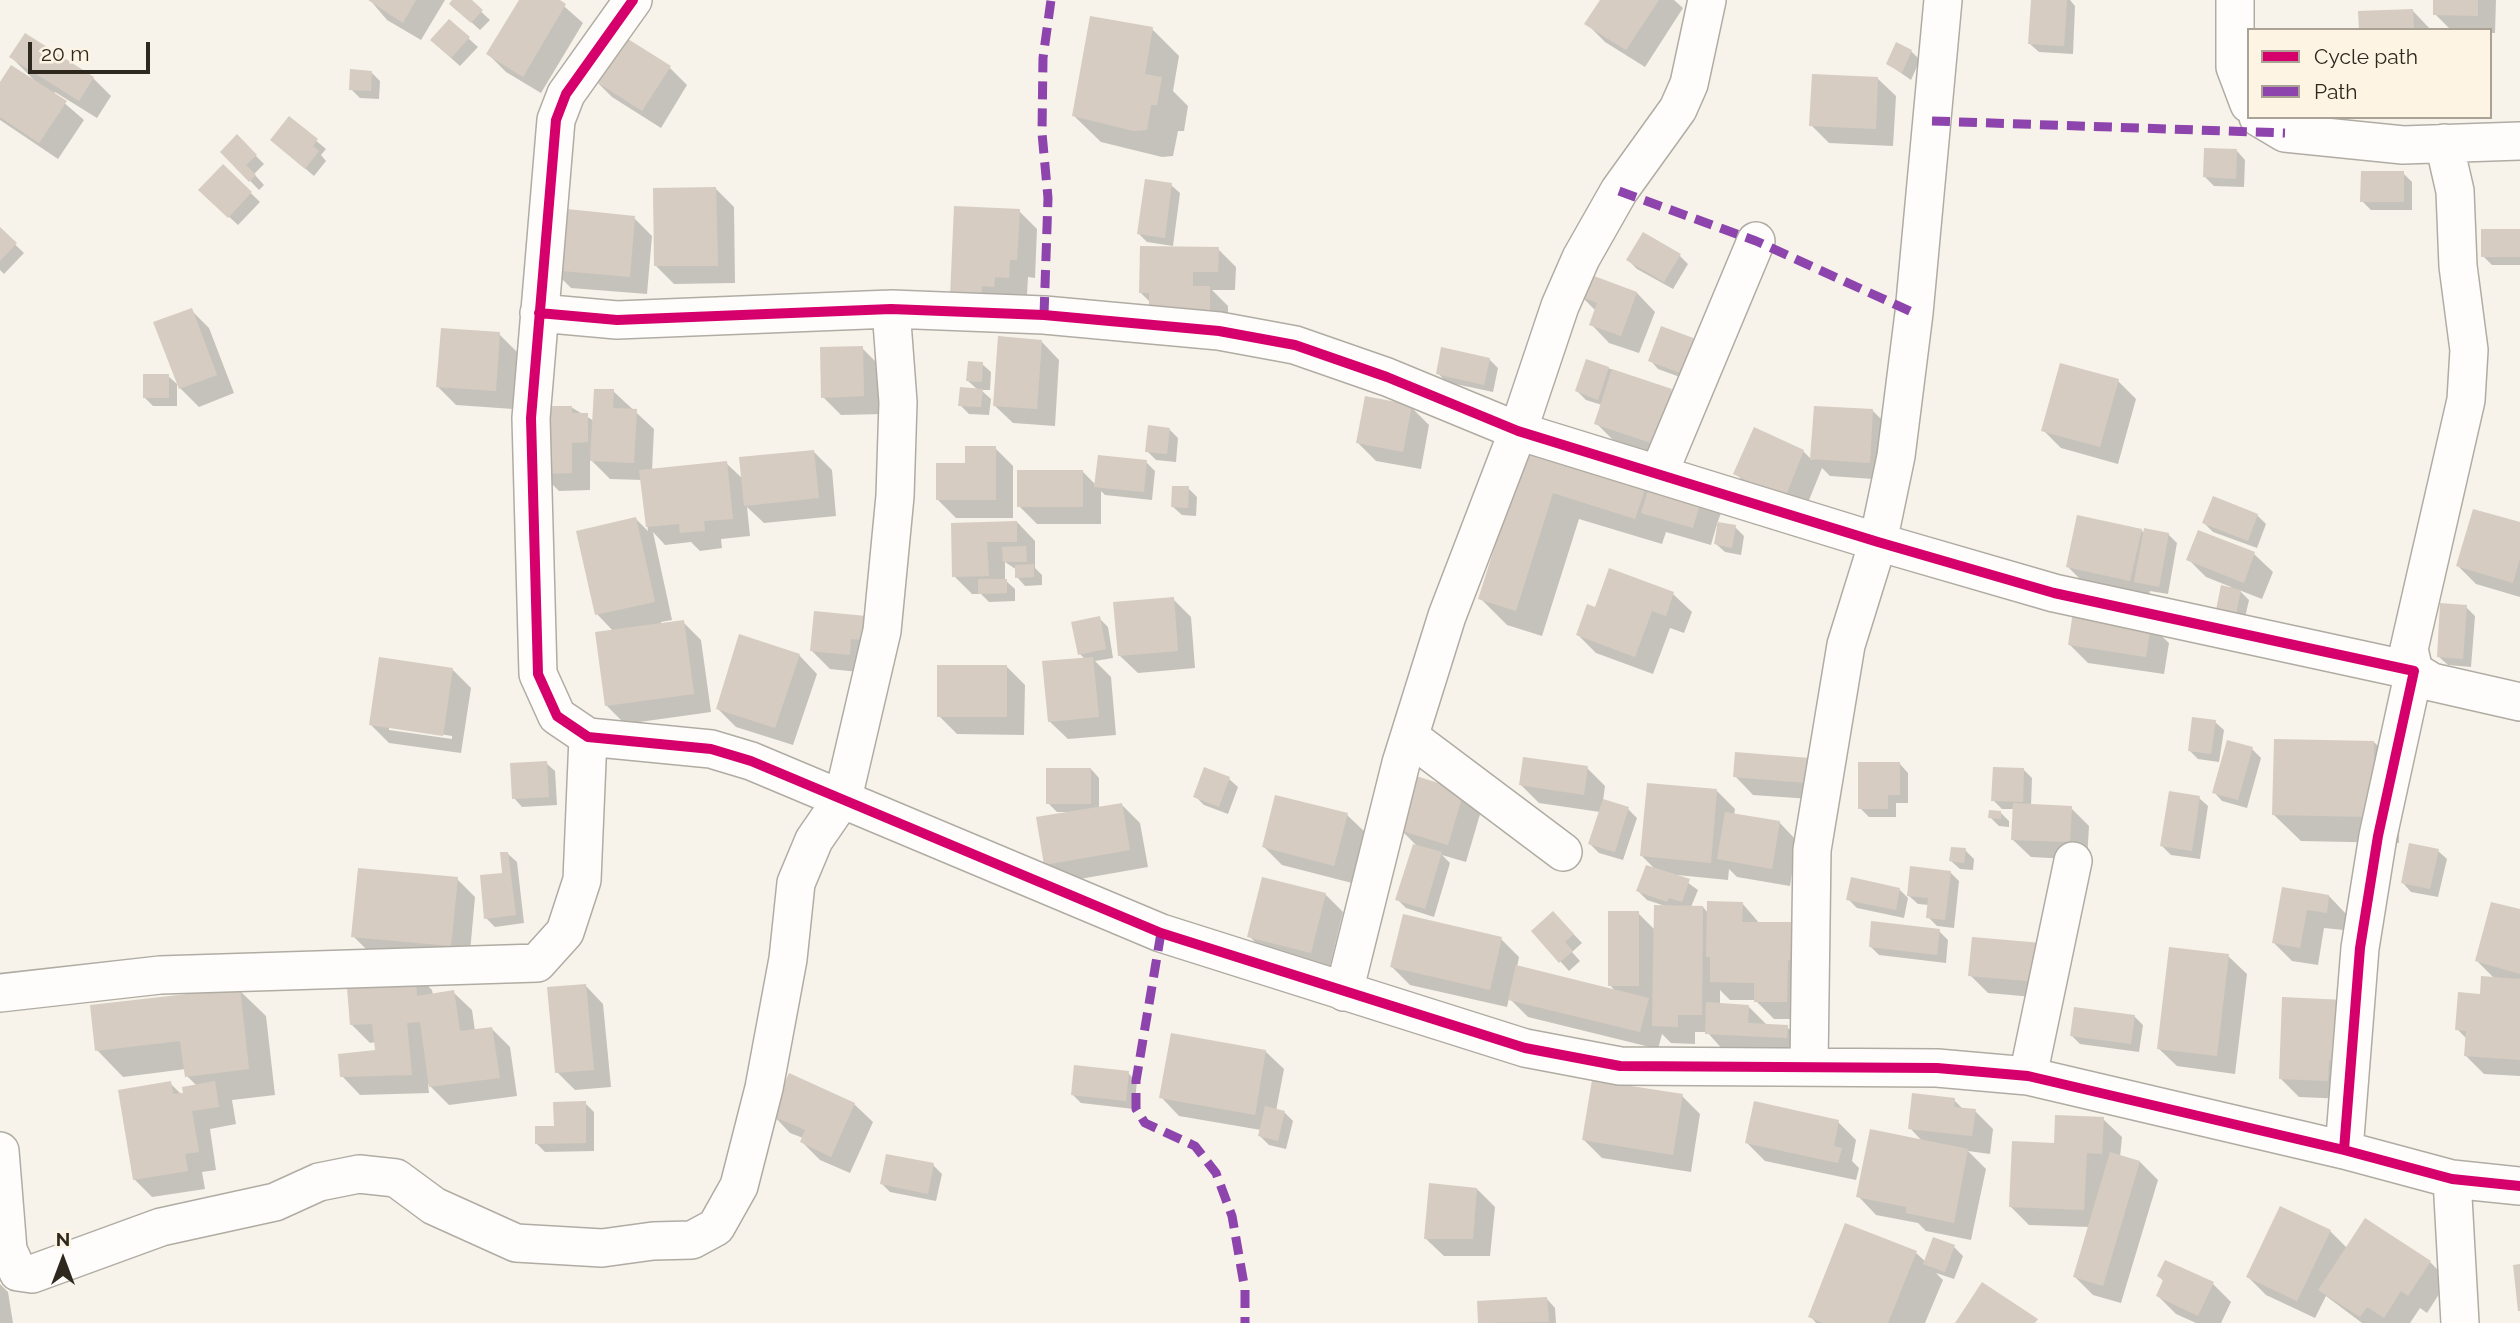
<!DOCTYPE html>
<html>
<head>
<meta charset="utf-8">
<style>
	body { margin:0 }
	#map { position:relative; width:2520px; height:1323px; overflow:hidden; background:#f7f3ea; font-family:Raleway,sans-serif }
	canvas { display:block }
	.legend { position:absolute; left:2247px; top:28px; width:245px; height:91px; box-sizing:border-box; background:#fdf4e4; border:2px solid #aaa295; margin:0; padding:9px 12px; list-style:none; font-size:21px; color:#2e281e }
	.legend li { display:flex; align-items:center; gap:14px; height:35px }
	.legend b { width:35px; border:2px solid #aaa295 }
	.north { position:absolute; left:28px; top:1225px; width:70px; height:70px; -webkit-text-stroke:5px #fdf4e4; paint-order:stroke; rotate:0deg; font-size:19px; font-weight:700; line-height:28px; text-align:center; color:#2e281e }
	.north::after { content:''; display:block; margin:auto; width:24px; height:32px; background:#2e281e; clip-path:polygon(50% 0,100% 100%,50% 72%,0 100%) }
	.scale { position:absolute; left:28px; top:42px; width:122px; height:32px; box-sizing:border-box; border:4px solid #2e281e; border-top:0; padding-left:9px; font-size:21px; line-height:24px; white-space:nowrap; color:#2e281e; -webkit-text-stroke:5px #fdf4e4; paint-order:stroke }
</style>
</head>
<body>
<div id="map">
<canvas width="2520" height="1323"></canvas>
<ul class="legend">
<li><b style="height:9px;background:#d6006c"></b>Cycle path</li>
<li><b style="height:9px;background:#8e44ad"></b>Path</li>
</ul>
<div class="north">N</div>
<div class="scale">20 m</div>
</div>
<script>
const ctx = document.querySelector('canvas').getContext('2d');
ctx.lineJoin = 'round';
function fillPath(path, color) { ctx.fillStyle = color; ctx.fill(path, 'evenodd'); }
const toPath = rows => new Path2D(rows.map(r => 'M' + r).join(''));
function trace(path, color, width, dash) { ctx.strokeStyle = color; ctx.lineWidth = width; ctx.lineCap = dash ? 'butt' : 'round'; ctx.setLineDash(dash || []); ctx.stroke(path); }
fillPath(toPath([
	[370,0,445,0,421,40,387,20],
	[454,0,469,0,490,20,480,30,460,12],
	[521,0,557,0,583,23,541,93,506,72,488,54],
	[1602,0,1674,0,1683,8,1645,67,1605,42,1587,24],
	[2032,0,2070,0,2075,6,2073,54,2039,52,2030,44],
	[2435,0,2496,0,2495,33,2490,33,2490,30,2451,30,2435,14],
	[2413,11,2431,30,2361,30],
	[449,21,478,47,460,66,441,49],
	[1152,29,1179,56,1173,91,1188,106,1184,131,1178,131,1173,156,1162,157,1101,142,1074,116],
	[1911,51,1920,60,1911,80,1888,64],
	[11,57,93,78,111,96,97,118,55,92,54,94,84,120,58,159,0,120,0,85,35,81],
	[669,67,687,85,661,128,612,97,594,79],
	[371,72,380,81,379,99,360,98,351,89],
	[1877,78,1896,96,1893,146,1829,143,1811,125],
	[290,119,326,149,321,155,326,161,314,176,272,140],
	[237,137,264,164,254,174,264,185,259,190,222,152],
	[2237,151,2245,160,2244,187,2214,186,2205,177],
	[223,166,260,202,238,225,200,190],
	[2403,173,2412,182,2412,210,2371,210,2362,201],
	[1171,185,1180,193,1173,246,1147,242,1138,233],
	[716,189,734,207,735,283,674,284,656,266],
	[1019,211,1037,229,1035,278,1028,277,1027,295,1012,294,1012,304,951,296],
	[634,218,652,236,647,294,571,288,553,270],
	[0,230,24,253,4,274,0,270],
	[2520,231,2520,265,2492,265,2483,256],
	[1218,249,1236,267,1235,290,1212,290,1228,306,1228,327,1151,303,1141,293],
	[1679,255,1688,264,1673,289,1637,269,1628,260],
	[1587,275,1637,293,1655,312,1639,353,1609,343,1591,324,1596,311,1580,295],
	[191,310,209,328,234,393,199,407,180,388,156,323],
	[1662,328,1699,384,1658,369,1650,360],
	[499,334,517,352,513,409,456,405,438,387],
	[1041,341,1059,360,1055,426,1013,423,994,405],
	[862,348,880,366,882,414,841,415,823,397],
	[1489,359,1498,368,1493,392,1446,382,1438,373],
	[982,364,991,372,990,390,981,390,991,399,989,415,969,414,960,405,978,390,968,381],
	[1608,368,1671,391,1690,409,1672,461,1614,441,1596,423,1602,405,1586,400,1577,391],
	[168,376,177,384,177,406,153,406,144,397],
	[2118,381,2136,399,2118,464,2061,448,2043,430],
	[613,391,654,429,652,471,726,463,743,479,814,452,832,470,836,516,764,523,747,507,750,536,721,539,722,548,700,551,691,542,665,545,653,532,672,620,661,622,662,625,683,622,701,640,711,712,625,724,607,706,614,632,597,614,636,519,648,531,642,480,610,479,590,459,590,490,559,491,541,473,571,407,594,421],
	[1411,407,1429,425,1421,469,1376,461,1358,443],
	[1815,407,1873,411,1891,429,1888,480,1830,476,1822,468,1803,515,1753,491,1735,473,1803,451,1812,460],
	[1169,429,1178,438,1176,462,1156,460,1147,451],
	[995,448,1013,466,1013,518,956,518,938,500],
	[1527,451,1645,488,1649,492,1702,495,1721,513,1717,524,1735,527,1744,536,1741,555,1725,552,1716,544,1717,524,1711,545,1666,532,1662,544,1579,519,1542,636,1507,625,1480,598],
	[1146,462,1155,471,1152,500,1105,495,1101,491,1101,524,1037,524,1019,506,1083,472,1096,485],
	[1188,488,1197,497,1196,516,1182,515,1173,507],
	[2257,515,2266,524,2257,548,2213,532,2204,523],
	[1017,522,1035,541,1035,568,1042,575,1042,585,1025,586,1017,577,1017,570,1005,562,1005,580,1015,589,1015,601,989,602,981,594,972,594,954,576,953,524],
	[2520,524,2520,597,2476,584,2458,566],
	[2141,530,2145,534,2168,534,2177,543,2168,594,2150,591,2148,598,2086,585,2068,567],
	[2199,532,2254,554,2273,572,2262,599,2239,590,2249,600,2244,622,2226,618,2231,587,2206,577,2188,559],
	[1673,594,1692,612,1684,633,1670,628,1653,674,1596,653,1578,635,1596,609],
	[1173,599,1191,617,1195,668,1138,673,1119,655],
	[2466,607,2475,616,2471,667,2448,665,2439,657],
	[816,613,884,636,868,673,830,669,812,651],
	[1099,618,1108,627,1113,658,1095,661,1111,677,1116,735,1068,739,1049,721,1085,659,1080,654],
	[2150,625,2169,643,2164,674,2088,663,2070,645],
	[799,655,817,674,793,745,736,727,718,709],
	[1007,667,1025,685,1024,735,957,734,939,716],
	[453,670,471,688,461,753,389,743,371,725],
	[389,726,452,736,452,739,389,730],
	[2215,722,2224,730,2219,762,2198,759,2189,750],
	[2374,742,2400,769,2399,843,2301,841,2274,815],
	[2252,749,2261,758,2247,808,2222,801,2214,792],
	[1809,760,1825,800,1753,795,1735,776],
	[546,763,555,771,557,805,522,807,514,798],
	[1900,764,1908,773,1908,803,1896,803,1896,817,1869,817,1860,808],
	[1587,768,1605,786,1603,801,1628,809,1637,818,1623,860,1599,853,1590,844,1600,812,1539,803,1521,785],
	[1091,769,1099,778,1099,809,1122,805,1140,823,1148,867,1063,882,1045,864,1067,812,1057,812,1048,803],
	[2023,769,2032,778,2031,806,2071,808,2089,826,2087,860,2031,857,2012,839,2014,809,2002,809,1993,800],
	[1229,779,1238,787,1228,814,1204,805,1195,796],
	[1717,791,1735,809,1734,815,1779,822,1797,841,1790,886,1737,877,1729,869,1728,880,1677,875,1698,890,1691,907,1703,907,1708,913,1742,903,1760,924,1801,924,1805,1019,1774,1019,1755,1000,1730,1000,1720,990,1720,1005,1748,1006,1766,1024,1787,1027,1805,1045,1805,1055,1725,1052,1707,1032,1695,1032,1695,1044,1671,1043,1662,1034,1658,1049,1528,1017,1509,998,1507,1007,1410,985,1392,967,1501,939,1519,957,1517,967,1616,992,1610,985,1638,913,1655,930,1665,906,1647,900,1638,891,1656,870,1642,856],
	[1463,793,1481,811,1466,862,1442,855,1450,863,1434,917,1406,908,1397,899,1419,848,1401,830],
	[2199,798,2208,806,2200,859,2171,855,2162,846],
	[2000,812,2009,821,2009,827,1999,826,1990,817],
	[1347,815,1366,833,1352,883,1282,865,1264,847],
	[1965,850,1974,859,1973,870,1960,869,1951,861],
	[2438,851,2447,859,2438,897,2411,892,2403,883],
	[508,854,517,862,524,923,495,927,486,918,504,874],
	[1950,872,1959,881,1954,928,1937,926,1928,917,1929,905,1918,904,1909,896],
	[457,879,475,897,469,963,371,954,353,936],
	[2283,889,2329,896,2347,915,2344,930,2324,928,2318,965,2292,961,2274,943],
	[1900,890,1908,898,1904,918,1857,908,1848,899],
	[1325,894,1343,912,1329,970,1267,954,1249,936],
	[2520,911,2520,1076,2484,1074,2466,1056,2467,1039,2457,1029,2495,979,2477,961],
	[1562,922,1582,943,1572,952,1580,961,1569,971,1533,931],
	[1939,931,1948,940,1946,963,1879,955,1871,947],
	[2228,956,2247,974,2235,1074,2177,1066,2158,1048],
	[2060,963,2056,999,1988,993,1970,975],
	[414,972,432,990,433,995,453,992,472,1010,475,1031,492,1029,510,1047,517,1096,449,1105,428,1084,429,1093,360,1095,342,1076,377,1052,376,1042,370,1043,352,1025],
	[585,985,603,1004,611,1087,575,1090,557,1072],
	[239,990,266,1016,275,1095,232,1100,236,1124,210,1129,216,1170,202,1172,205,1189,152,1197,134,1179,170,1083,182,1095,197,1086,187,1076,186,1069,123,1077,97,1050],
	[2344,1002,2346,1099,2299,1097,2281,1079],
	[2134,1016,2143,1025,2139,1052,2080,1044,2072,1036],
	[1265,1051,1284,1069,1276,1111,1284,1112,1293,1121,1286,1149,1269,1145,1260,1136,1261,1130,1179,1116,1161,1097],
	[1128,1073,1137,1082,1134,1109,1081,1103,1072,1094],
	[1682,1096,1700,1114,1691,1172,1602,1158,1584,1140],
	[1954,1100,1964,1110,1975,1111,1993,1129,1990,1154,1968,1151,1986,1169,1971,1240,1926,1231,1918,1223,1876,1215,1858,1196,1923,1142,1910,1128],
	[585,1103,594,1112,594,1151,545,1152,536,1143],
	[854,1104,873,1122,850,1173,820,1160,802,1142,803,1138,790,1133,772,1114],
	[2103,1119,2122,1137,2120,1157,2140,1162,2158,1180,2121,1303,2093,1295,2075,1277,2089,1227,2029,1225,2010,1206,2055,1145],
	[1838,1122,1856,1140,1852,1161,1859,1168,1856,1180,1765,1161,1747,1143],
	[933,1165,942,1174,936,1201,890,1192,882,1184],
	[1477,1189,1495,1207,1490,1256,1444,1256,1425,1238],
	[2281,1208,2330,1231,2347,1248,2430,1262,2448,1280,2427,1313,2420,1308,2410,1323,2362,1323,2326,1296,2315,1318,2266,1295,2248,1277],
	[1846,1225,1916,1253,1926,1262,1954,1247,1963,1256,1954,1279,1936,1273,1943,1280,1925,1323,1816,1323,1810,1316],
	[2159,1276,2213,1284,2231,1302,2221,1323,2196,1323,2176,1314,2158,1296,2164,1282],
	[0,1284,8,1292,13,1323,0,1323],
	[1547,1299,1555,1308,1556,1323,1480,1323,1479,1302]
]), '#0003');
fillPath(toPath([
	[368,0,416,0,403,23],
	[452,0,472,0,483,10,471,23,449,4],
	[519,0,560,0,566,4,523,77,486,54],
	[1600,0,1659,0,1626,50,1584,24],
	[2031,0,2067,0,2064,46,2028,44],
	[2433,0,2478,0,2478,16,2433,15],
	[2413,9,2414,30,2359,30,2358,11],
	[1090,16,1153,27,1145,74,1162,77,1157,105,1151,105,1147,130,1134,131,1072,116],
	[449,19,470,37,451,58,430,40],
	[25,33,94,77,79,101,9,57],
	[620,34,671,66,642,111,592,79],
	[1896,42,1912,50,1902,73,1886,64],
	[11,65,67,101,39,143,0,117,0,82],
	[350,69,372,71,371,91,349,90],
	[1812,74,1878,77,1876,129,1809,126],
	[289,116,318,139,313,146,319,151,305,169,270,140],
	[237,134,257,155,246,165,256,175,249,182,220,152],
	[2204,148,2237,149,2236,179,2203,177],
	[223,164,252,192,228,218,198,190],
	[2361,171,2404,171,2404,202,2360,202],
	[1145,179,1172,183,1165,238,1137,234],
	[716,187,718,266,654,266,653,188],
	[954,206,1020,209,1017,260,1010,260,1009,278,995,277,994,287,982,286,981,297,950,297],
	[557,208,635,216,630,277,551,270],
	[0,227,17,243,0,261],
	[2481,229,2520,229,2520,257,2481,257],
	[1643,232,1681,254,1664,282,1626,260],
	[1140,246,1219,247,1218,272,1193,272,1193,286,1210,286,1210,310,1149,309,1149,293,1139,293],
	[1586,273,1637,292,1621,336,1589,325,1597,303,1578,295],
	[192,308,217,375,179,389,153,322],
	[1661,326,1704,342,1691,377,1648,361],
	[441,328,500,332,496,391,436,387],
	[998,336,1042,340,1037,409,993,406],
	[863,346,864,396,821,398,820,347],
	[1441,347,1490,358,1484,385,1436,374],
	[1586,359,1609,367,1598,400,1575,391],
	[968,361,983,362,982,382,966,381],
	[2060,363,2119,379,2100,447,2041,431],
	[1612,369,1672,389,1654,444,1594,424],
	[143,374,169,374,169,398,143,398],
	[960,387,983,389,981,407,958,406],
	[594,389,614,389,613,408,637,409,634,463,590,461],
	[1365,396,1412,405,1403,452,1356,443],
	[539,406,572,406,572,413,588,413,588,442,572,443,572,473,539,474],
	[1814,406,1873,409,1870,463,1810,459],
	[1148,425,1170,428,1167,454,1145,452],
	[1754,427,1804,450,1785,498,1733,474],
	[965,446,996,446,996,500,936,500,936,463,965,463],
	[1526,449,1646,486,1635,519,1553,493,1516,611,1478,599],
	[814,450,819,498,744,506,739,457],
	[1098,455,1147,460,1144,492,1094,487],
	[727,461,733,519,704,521,705,531,680,533,679,524,646,527,639,470],
	[1017,470,1083,470,1083,507,1017,507],
	[1652,478,1703,493,1693,528,1641,513],
	[1172,486,1189,486,1188,508,1171,507],
	[2213,496,2258,514,2248,541,2202,523],
	[2473,509,2520,522,2520,558,2513,583,2456,566],
	[2077,515,2142,529,2130,581,2066,567],
	[636,517,655,602,595,615,576,531],
	[1017,521,1017,542,987,542,989,576,952,577,951,523],
	[1718,522,1736,525,1732,548,1714,544],
	[2144,528,2169,533,2159,587,2134,582],
	[2198,530,2255,552,2244,583,2186,560],
	[1026,546,1027,562,1003,562,1002,547],
	[1034,564,1034,577,1015,578,1015,565],
	[1609,568,1674,592,1666,616,1652,611,1635,657,1576,635,1587,604,1595,607],
	[978,579,1007,579,1007,593,978,594],
	[2221,585,2241,590,2236,614,2216,610],
	[1174,597,1178,651,1118,656,1113,602],
	[2440,603,2467,605,2463,659,2437,657],
	[814,611,866,616,864,640,851,639,850,655,810,651],
	[2073,612,2151,624,2146,657,2068,645],
	[1100,616,1106,649,1078,655,1071,622],
	[684,620,694,694,605,706,595,632],
	[739,634,800,654,775,728,716,709],
	[379,657,453,668,443,736,369,725],
	[1093,657,1099,717,1048,722,1042,661],
	[937,665,1007,665,1007,717,937,717],
	[2192,717,2216,720,2211,754,2188,751],
	[2274,739,2374,741,2373,817,2272,815],
	[2227,740,2253,747,2238,800,2212,793],
	[1735,752,1810,758,1807,783,1733,777],
	[1523,757,1588,766,1584,795,1519,785],
	[547,761,549,797,512,799,510,763],
	[1858,762,1900,762,1900,795,1888,795,1888,809,1858,809],
	[1204,767,1230,777,1219,807,1193,797],
	[1993,767,2024,768,2023,802,1991,801],
	[1046,768,1091,768,1091,804,1046,804],
	[1416,776,1464,791,1448,845,1399,830],
	[1647,783,1717,789,1711,863,1640,856],
	[2169,791,2200,796,2192,851,2160,846],
	[1275,795,1348,813,1334,866,1262,847],
	[1603,799,1629,807,1615,852,1588,844],
	[1122,803,1130,850,1044,865,1036,817],
	[2013,803,2072,806,2070,842,2011,840],
	[1989,810,2001,811,2001,819,1988,818],
	[1725,812,1780,821,1772,869,1717,859],
	[2409,843,2439,849,2430,889,2401,883],
	[1413,844,1442,852,1425,909,1395,900],
	[1951,847,1966,848,1964,863,1949,861],
	[500,852,508,852,516,915,484,919,480,875,502,873],
	[1646,865,1690,879,1682,902,1669,898,1667,902,1636,891],
	[1910,866,1951,871,1945,920,1926,918,1928,898,1907,896],
	[358,868,458,877,451,946,351,937],
	[1262,877,1326,893,1311,953,1247,937],
	[1851,877,1900,888,1896,910,1846,900],
	[2282,887,2329,895,2327,913,2307,910,2300,948,2272,943],
	[1707,901,1743,902,1742,922,1802,922,1801,960,1788,960,1787,1002,1754,1002,1754,983,1710,982,1710,957,1706,957],
	[2491,902,2520,909,2520,974,2475,961],
	[1654,905,1703,906,1702,1015,1678,1015,1678,1027,1652,1026],
	[1553,911,1574,934,1565,942,1573,951,1559,963,1531,931],
	[1608,911,1639,911,1639,986,1608,986],
	[1403,914,1502,937,1490,990,1390,967],
	[1871,921,1940,929,1937,955,1869,947],
	[1972,937,2042,943,2039,982,1968,976],
	[2169,947,2229,954,2217,1056,2157,1049],
	[1516,965,1649,998,1640,1032,1508,1000],
	[415,970,417,996,454,990,460,1031,492,1027,500,1078,429,1087,420,1022,407,1023,412,1075,340,1077,338,1054,375,1050,372,1024,350,1025,346,976],
	[2481,976,2520,979,2520,1060,2464,1056,2466,1031,2455,1030,2458,992,2480,994],
	[586,984,594,1070,555,1073,547,987],
	[240,988,249,1069,185,1077,180,1041,95,1051,90,1005],
	[2282,997,2345,1000,2342,1061,2329,1060,2328,1081,2279,1079],
	[1706,1002,1749,1005,1748,1023,1788,1025,1787,1038,1705,1034],
	[2074,1007,2135,1015,2131,1044,2070,1036],
	[1171,1033,1266,1050,1255,1115,1159,1098],
	[1074,1065,1129,1071,1126,1101,1071,1095],
	[789,1073,855,1103,831,1157,800,1142,805,1130,770,1115],
	[1592,1080,1683,1094,1673,1155,1582,1140],
	[171,1081,173,1094,183,1093,182,1087,215,1081,219,1107,192,1111,199,1152,185,1154,188,1171,133,1180,118,1090],
	[1912,1093,1955,1098,1954,1107,1976,1109,1972,1136,1908,1129],
	[586,1101,586,1143,535,1144,535,1126,554,1126,553,1102],
	[1754,1101,1839,1120,1834,1146,1842,1148,1838,1163,1745,1143],
	[1265,1106,1285,1111,1278,1141,1258,1136],
	[2055,1115,2104,1117,2102,1154,2087,1153,2084,1210,2009,1207,2012,1141,2054,1143],
	[1870,1129,1968,1149,1954,1223,1906,1213,1906,1207,1856,1197],
	[2110,1152,2140,1161,2103,1286,2073,1277],
	[886,1154,934,1163,928,1194,880,1184],
	[1429,1183,1477,1188,1473,1239,1424,1239],
	[2280,1206,2331,1230,2297,1301,2246,1277],
	[2365,1218,2431,1261,2408,1296,2401,1291,2384,1318,2367,1307,2360,1317,2318,1290],
	[1845,1223,1917,1251,1888,1323,1823,1323,1808,1317],
	[1933,1237,1955,1245,1945,1272,1923,1264],
	[2165,1260,2214,1282,2198,1316,2156,1296,2163,1280,2157,1276],
	[2520,1264,2520,1311,2518,1311,2513,1265],
	[1982,1282,2038,1319,2035,1323,1955,1323],
	[1547,1297,1549,1322,1478,1323,1477,1301]
]), '#d6ccc2');
const minor = toPath([
	[633,0,566,94,556,120,531,418,538,674,557,716,588,737,711,749,751,761,1161,933,1525,1048,1620,1066,1937,1068,2028,1076,2344,1150,2452,1179,2520,1186],
	[2235,0,2235,67,2249,104],
	[2258,117,2285,133,2403,145,2520,141],
	[2444,143,2455,191,2458,266,2469,350,2466,400,2409,649,2414,671,2432,682,2520,702],
	[539,313,617,320,891,309,1044,315,1219,331,1295,345,1387,377,1518,431,1878,542,2054,593,2414,671,2378,836,2360,948,2344,1150],
	[1659,473,1756,241],
	[1410,737,1563,852],
	[1344,992,1401,763,1447,616,1518,431,1560,306,1581,258,1619,191,1678,109,1689,84,1707,0],
	[0,993,160,975,537,963,565,932,582,880,588,737],
	[1809,1066,1812,850,1846,645,1878,542,1896,456,1914,313,1943,0],
	[2028,1076,2073,861],
	[0,1151,8,1250,18,1272,32,1274,161,1227,275,1202,319,1182,359,1174,396,1178,434,1206,516,1243,602,1248,653,1241,692,1240,716,1227,739,1186,764,1088,788,959,796,883,814,840,843,798,882,631,895,496,898,402,891,309],
	[2452,1179,2460,1323]
]);
trace(minor, '#b0aca3', 40);
trace(minor, '#fefdfc', 37);
trace(toPath([
	[1932,121,2285,133],
	[1619,191,1756,241,1914,313],
	[1044,315,1048,198,1042,133,1043,58,1051,0],
	[1161,933,1136,1081,1136,1109,1145,1123,1195,1146,1216,1173,1232,1216,1245,1290,1245,1323]
]), '#8e44ad', 9, [18, 9]);
trace(toPath([
	[633,0,566,94,556,120,531,418,538,674,557,716,588,737,711,749,751,761,1161,933,1525,1048,1620,1066,1937,1068,2028,1076,2344,1150,2452,1179,2520,1186],
	[539,313,617,320,891,309,1044,315,1219,331,1295,345,1387,377,1518,431,1878,542,2054,593,2414,671,2378,836,2360,948,2344,1150]
]), '#d6006c', 10);
</script>
</body>
</html>
